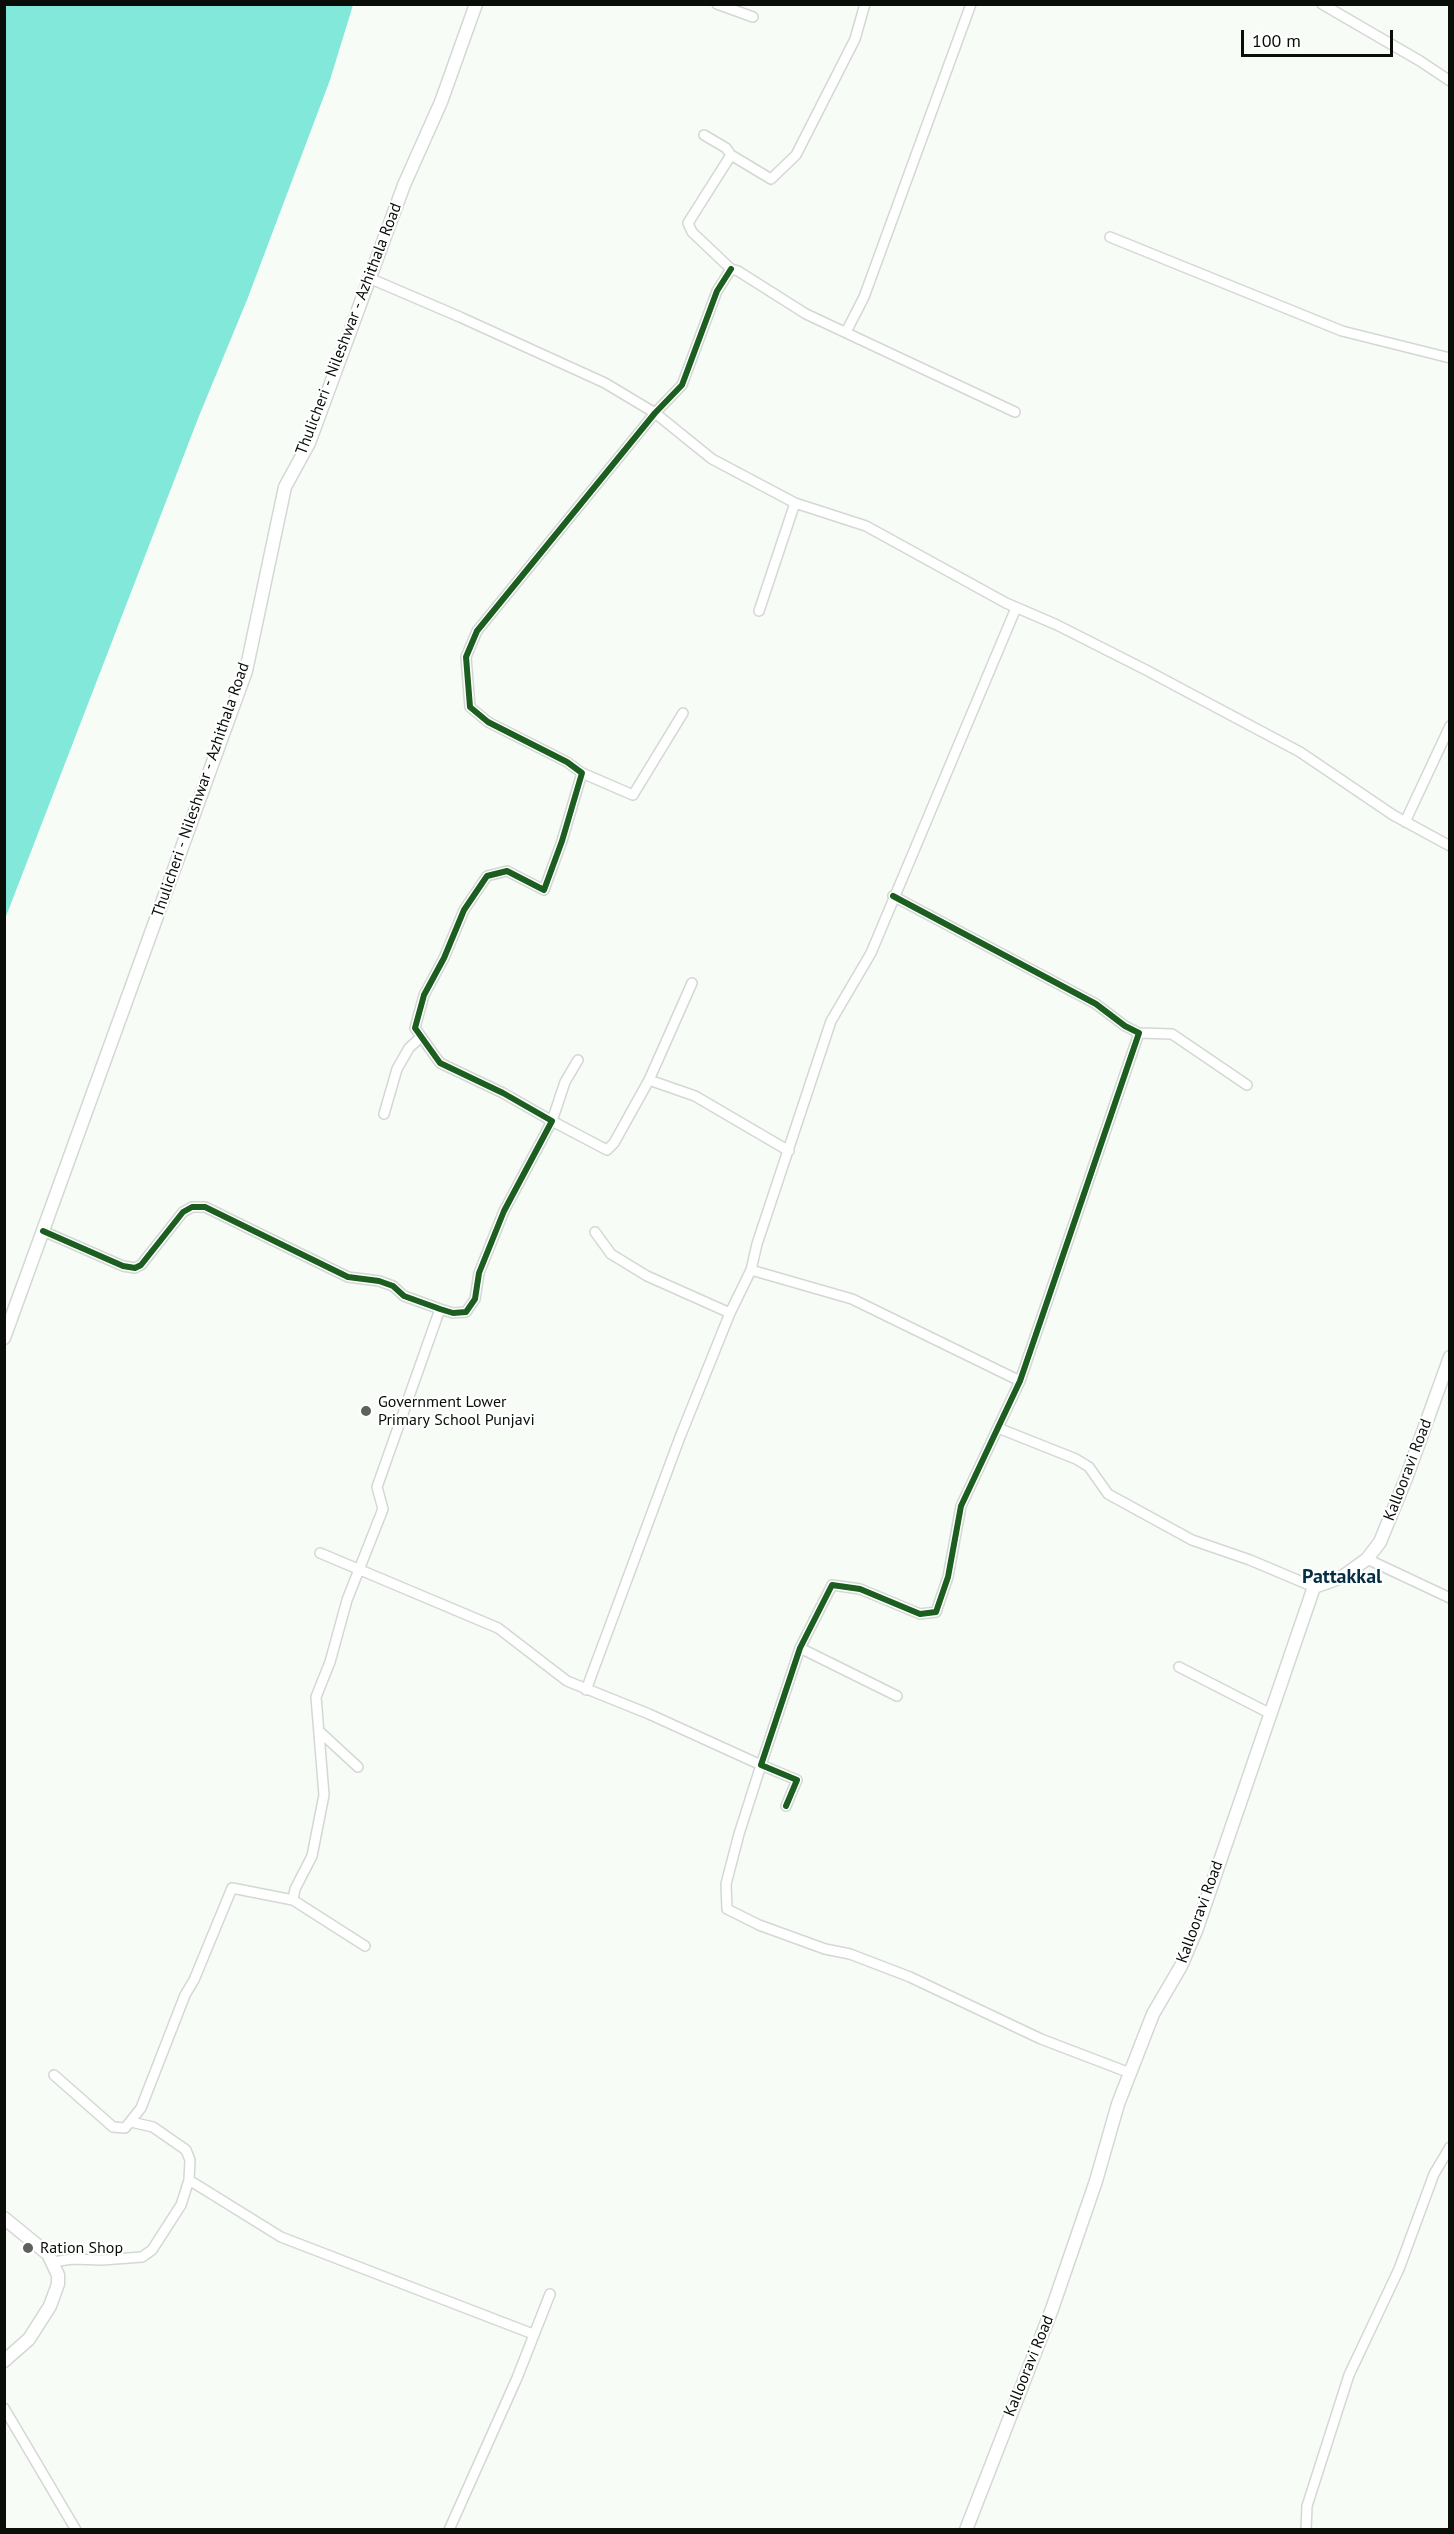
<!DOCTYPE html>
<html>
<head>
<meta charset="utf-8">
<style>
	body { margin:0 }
	#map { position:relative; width:1454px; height:2534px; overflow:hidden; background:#f7fcf7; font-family:"PT Sans",sans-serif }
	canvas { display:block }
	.frame { position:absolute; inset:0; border:6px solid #090e09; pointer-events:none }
	.scale { position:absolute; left:1241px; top:30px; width:152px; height:27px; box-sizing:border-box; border:3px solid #090e09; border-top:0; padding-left:8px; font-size:18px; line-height:21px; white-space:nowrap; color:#090e09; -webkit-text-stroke:4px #fff; paint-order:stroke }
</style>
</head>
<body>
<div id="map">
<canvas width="1454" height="2534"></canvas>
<div class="frame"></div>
<div class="scale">100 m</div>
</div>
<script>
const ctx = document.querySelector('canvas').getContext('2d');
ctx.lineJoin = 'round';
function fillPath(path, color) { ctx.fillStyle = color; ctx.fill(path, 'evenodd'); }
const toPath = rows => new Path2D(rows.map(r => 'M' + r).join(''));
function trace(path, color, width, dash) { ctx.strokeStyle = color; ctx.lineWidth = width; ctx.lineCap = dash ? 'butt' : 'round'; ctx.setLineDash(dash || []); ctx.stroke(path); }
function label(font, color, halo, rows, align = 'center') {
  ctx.font = font + ' "PT Sans",sans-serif'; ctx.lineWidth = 4.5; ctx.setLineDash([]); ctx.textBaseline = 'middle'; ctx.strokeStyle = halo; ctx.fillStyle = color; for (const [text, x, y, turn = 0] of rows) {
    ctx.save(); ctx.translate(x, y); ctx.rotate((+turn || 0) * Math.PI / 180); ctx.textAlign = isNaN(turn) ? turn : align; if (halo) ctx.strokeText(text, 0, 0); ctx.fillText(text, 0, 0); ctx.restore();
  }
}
fillPath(toPath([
	[5,4,353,5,330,80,247,300,199,416,5,919]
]), '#82e8da');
const minor = toPath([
	[717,4,753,17],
	[1322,4,1420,61,1450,81],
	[704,135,726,148,731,155,771,179,796,155,855,39,865,4],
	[731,155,688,223,692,232,731,269,738,271,806,314,1015,412],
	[1110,237,1342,331,1450,358],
	[369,278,460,317,605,383,655,413,712,459,795,503,866,526,1006,603,1057,625,1146,670,1300,752,1393,815,1450,846],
	[846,332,864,297,971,4],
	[759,611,795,503],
	[582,773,633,795,683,713],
	[1405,822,1450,726],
	[1139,1033,1172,1034,1247,1085],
	[578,1060,565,1082,552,1121,607,1150,614,1143,649,1080,692,983],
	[649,1080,695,1096,789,1151],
	[384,1114,397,1069,409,1048,421,1037],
	[43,1231,123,1266,135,1268,141,1265,183,1212,192,1207,205,1207,348,1277,379,1281,393,1286,404,1296,440,1309,453,1313,466,1312,475,1299,479,1273,504,1211,552,1121,503,1093,440,1063,415,1028,424,995,444,958,464,910,487,876,507,871,544,890,562,841,582,773,567,762,488,722,470,707,466,657,477,631,655,413,682,385,717,291,731,269],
	[595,1232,611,1254,647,1276,730,1313],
	[751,1270,852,1299,1020,1381],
	[998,1428,1076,1459,1089,1467,1108,1494,1192,1540,1250,1560,1314,1587],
	[320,1553,498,1628,567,1681,649,1714,761,1765,739,1834,726,1884,727,1909,759,1925,825,1949,850,1954,910,1977,1041,2039,1130,2073],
	[1367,1559,1450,1598],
	[800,1648,897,1696],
	[1179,1667,1271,1714],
	[586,1690,680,1437,730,1313,751,1270,757,1244,831,1021,871,953,1016,608],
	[320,1732,358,1767],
	[786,1806,797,1780,761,1765,800,1648,832,1585,860,1589,920,1614,936,1612,948,1577,961,1506,1020,1381,1139,1033,1125,1026,1096,1004,893,896],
	[365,1946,293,1900,295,1889,312,1856,324,1795,316,1697,330,1662,347,1600,383,1509,377,1487,440,1309],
	[54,2075,113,2127,125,2128,141,2108,185,1995,194,1980,232,1888,293,1900],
	[189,2180,281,2237,533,2334],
	[53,2262,72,2259,102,2260,142,2257,152,2250,181,2205,189,2180,190,2160,186,2150,153,2127,131,2122],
	[4,2408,76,2530],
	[449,2530,517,2378,550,2294],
	[1306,2530,1307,2506,1349,2375,1399,2269,1434,2174,1450,2147]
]);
const secondary = toPath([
	[4,1338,246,671,285,487,309,443,404,185,441,102,476,4],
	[4,2218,48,2254,58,2275,58,2284,50,2306,29,2339,4,2361],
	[966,2530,1052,2309,1096,2181,1118,2104,1153,2014,1181,1966,1196,1931,1314,1587,1342,1577,1367,1559,1380,1542,1407,1476,1450,1357]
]);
trace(minor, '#d4d8d4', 12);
trace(secondary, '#d4d8d4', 15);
trace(minor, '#fefffe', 9);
trace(secondary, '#fefffe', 12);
trace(toPath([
	[43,1231,123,1266,135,1268,141,1265,183,1212,192,1207,205,1207,348,1277,379,1281,393,1286,404,1296,440,1309,453,1313,466,1312,475,1299,479,1273,504,1211,552,1121,503,1093,440,1063,415,1028,424,995,444,958,464,910,487,876,507,871,544,890,562,841,582,773,567,762,488,722,470,707,466,657,477,631,655,413,682,385,717,291,731,269],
	[786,1806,797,1780,761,1765,800,1648,832,1585,860,1589,920,1614,936,1612,948,1577,961,1506,1020,1381,1139,1033,1125,1026,1096,1004,893,896]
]), '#1b5e20', 6);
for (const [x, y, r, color] of [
	[366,1411,6,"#5c615c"],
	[28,2248,6,"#5c615c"]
]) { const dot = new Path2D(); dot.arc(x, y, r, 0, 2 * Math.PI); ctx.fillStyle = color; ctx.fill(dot); trace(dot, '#fff', 2); }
label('16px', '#090e09', '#fff', [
	["Thulicheri - Nileshwar - Azhithala Road",349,329,-69],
	["Thulicheri - Nileshwar - Azhithala Road",201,790,-71],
	["Kallooravi Road",1408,1470,-69],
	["Kallooravi Road",1200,1912,-70],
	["Kallooravi Road",1029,2366,-68]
]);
label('16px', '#090e09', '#fff', [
	["Government Lower",378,1402],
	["Primary School Punjavi",378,1420],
	["Ration Shop",40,2248]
], 'left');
label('bold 20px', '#052e45', '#fff', [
	["Pattakkal",1342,1577]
]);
</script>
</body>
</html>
